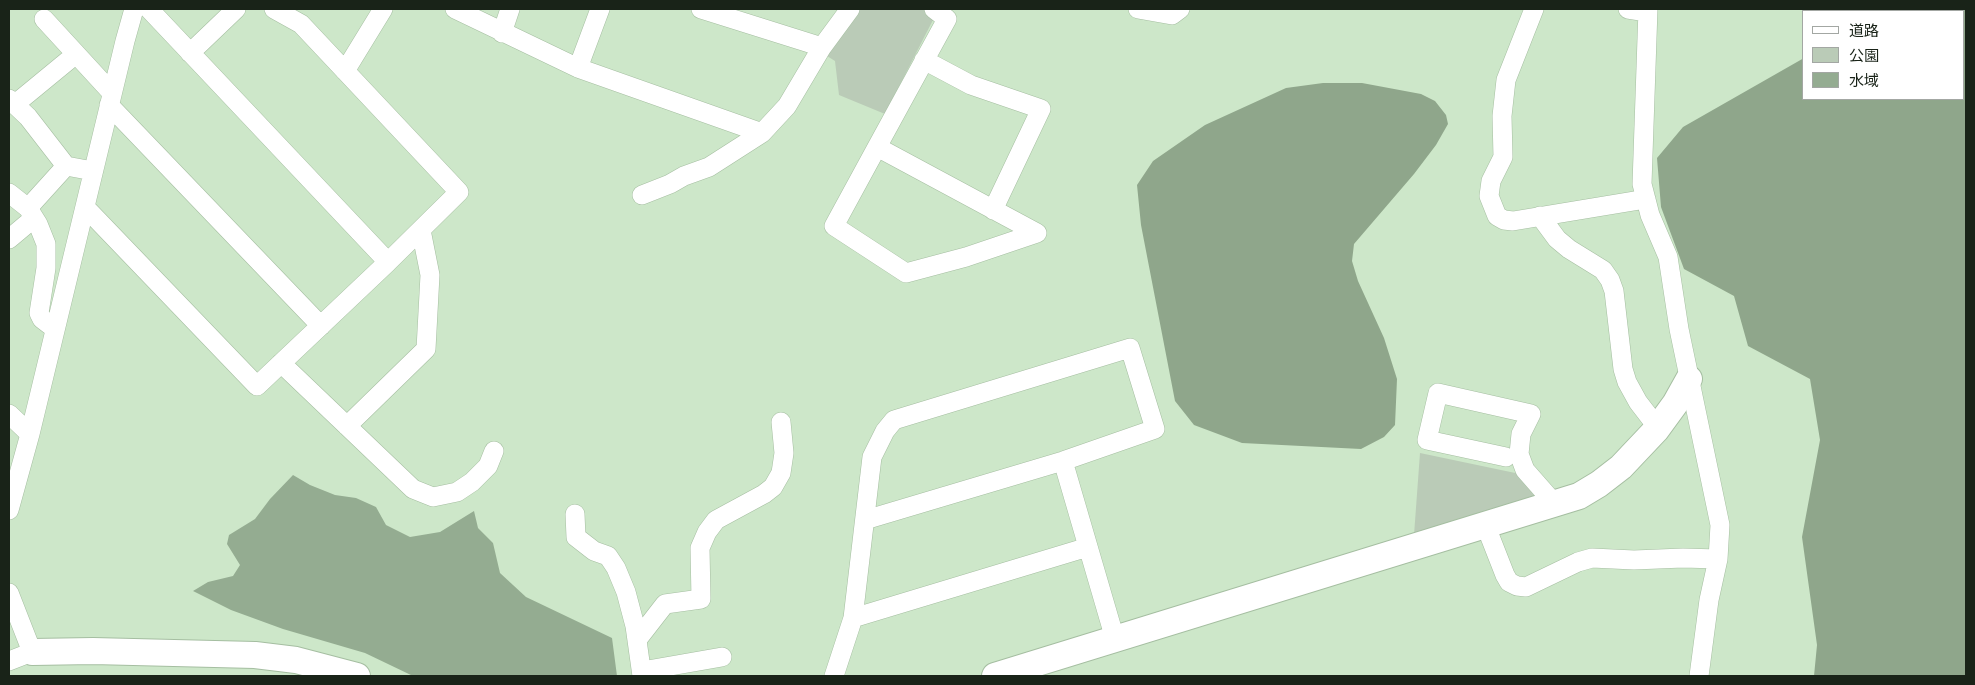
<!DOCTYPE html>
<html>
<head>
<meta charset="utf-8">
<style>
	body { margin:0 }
	#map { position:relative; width:1975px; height:685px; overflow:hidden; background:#cde7c9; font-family:Georgia,"Noto Sans JP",serif }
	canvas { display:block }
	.frame { position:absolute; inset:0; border:10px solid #192318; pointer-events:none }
	.legend { position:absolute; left:1802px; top:10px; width:162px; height:90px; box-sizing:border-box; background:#fff; border:1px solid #a3a7a3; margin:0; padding:6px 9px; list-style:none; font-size:15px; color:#192318 }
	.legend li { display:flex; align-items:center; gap:10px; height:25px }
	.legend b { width:25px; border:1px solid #a3a7a3 }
</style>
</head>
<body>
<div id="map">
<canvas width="1975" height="685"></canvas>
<div class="frame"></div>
<ul class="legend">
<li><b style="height:6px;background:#fff"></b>道路</li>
<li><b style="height:14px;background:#bacbb7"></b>公園</li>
<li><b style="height:14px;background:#94ac91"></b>水域</li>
</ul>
</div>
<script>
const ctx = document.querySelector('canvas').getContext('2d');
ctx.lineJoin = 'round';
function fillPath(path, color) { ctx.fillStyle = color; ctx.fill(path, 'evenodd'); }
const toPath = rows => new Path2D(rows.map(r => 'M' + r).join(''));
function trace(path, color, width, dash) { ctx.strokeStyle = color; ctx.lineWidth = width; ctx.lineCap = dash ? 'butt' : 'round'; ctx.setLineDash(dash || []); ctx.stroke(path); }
fillPath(toPath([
	[858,9,926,9,935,16,885,114,839,95,835,61,827,56],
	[1420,453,1520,474,1536,498,1414,535]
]), '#bacbb7');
fillPath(toPath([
	[1876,9,1966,9,1966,676,1814,676,1817,645,1802,537,1820,440,1810,379,1748,346,1734,296,1684,269,1661,207,1657,158,1683,127,1804,58,1804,99,1964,99,1964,11,1873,11],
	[1323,83,1362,83,1421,94,1435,101,1446,115,1448,124,1436,145,1414,174,1354,244,1352,261,1358,281,1384,338,1397,379,1395,425,1384,437,1361,449,1242,443,1194,425,1175,401,1141,225,1137,185,1153,161,1205,125,1286,88]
]), '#8fa68b');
fillPath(toPath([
	[293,475,310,485,335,495,356,498,376,507,386,525,410,537,440,532,474,511,478,528,493,543,500,573,526,597,612,638,617,676,413,676,365,653,283,629,231,610,193,591,208,582,233,576,240,565,227,544,229,535,255,519,270,499]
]), '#94ac91');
const street = toPath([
	[274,9,301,24,459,192,388,262],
	[455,9,578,68],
	[600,9,578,68,762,133],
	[701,9,822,47],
	[1138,9,1172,15,1180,9],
	[1534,9,1506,80,1502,116,1503,157,1491,181,1489,196,1497,216,1504,220,1513,221,1646,199],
	[1628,9,1647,12],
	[1648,9,1642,184,1650,215,1668,257,1679,329,1720,525,1718,559,1709,600,1699,676],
	[44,19,112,93],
	[502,33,510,9],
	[190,53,236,9],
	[924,60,971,85,1041,109,993,210],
	[345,71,383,9],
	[9,99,28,117,66,166,93,171],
	[14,105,76,54],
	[109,105,321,326],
	[877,147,1037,233,966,257,906,273,834,226,877,147,947,19,934,9],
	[9,193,28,208,38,224,46,244,46,268,39,313,42,319,55,329],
	[642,195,670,184,684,176,709,167,762,133,787,106,822,47,850,9],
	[85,207,257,386,388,262,149,9],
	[28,208,66,166],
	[1540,216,1557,239,1569,249,1603,270,1610,280,1614,291,1623,369,1627,382,1638,402,1658,428],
	[9,239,34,218],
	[281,363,413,489,433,497,457,492,472,482,488,466,494,451],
	[9,414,30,434],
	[347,426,426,349,430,275,421,230],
	[1506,457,1427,440,1438,393,1531,414,1521,434,1519,454,1525,470,1554,503],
	[1063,461,1115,639],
	[9,510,30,434,125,41,134,9],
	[575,514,576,537,594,551,608,556,616,568,626,592,635,626,642,676],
	[1485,524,1505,575,1509,582,1517,586,1526,587,1578,562,1592,558,1634,560,1683,558,1718,559],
	[9,593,32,652,9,661],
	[853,618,1088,547],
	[637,640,665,604,701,599,700,548,707,532,716,520,764,494,773,487,781,473,784,453,781,422],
	[642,671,722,657],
	[834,676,853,618,872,457,885,431,894,420,1130,348,1155,429,1063,461,865,520]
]);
const secondary = toPath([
	[32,652,93,651,255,655,296,660,357,676],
	[995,676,1579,496,1599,484,1621,467,1656,430,1675,404,1689,379]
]);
trace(street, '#a5bea1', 20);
trace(secondary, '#a5bea1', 28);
trace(street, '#fff', 19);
trace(secondary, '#fff', 26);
</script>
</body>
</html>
